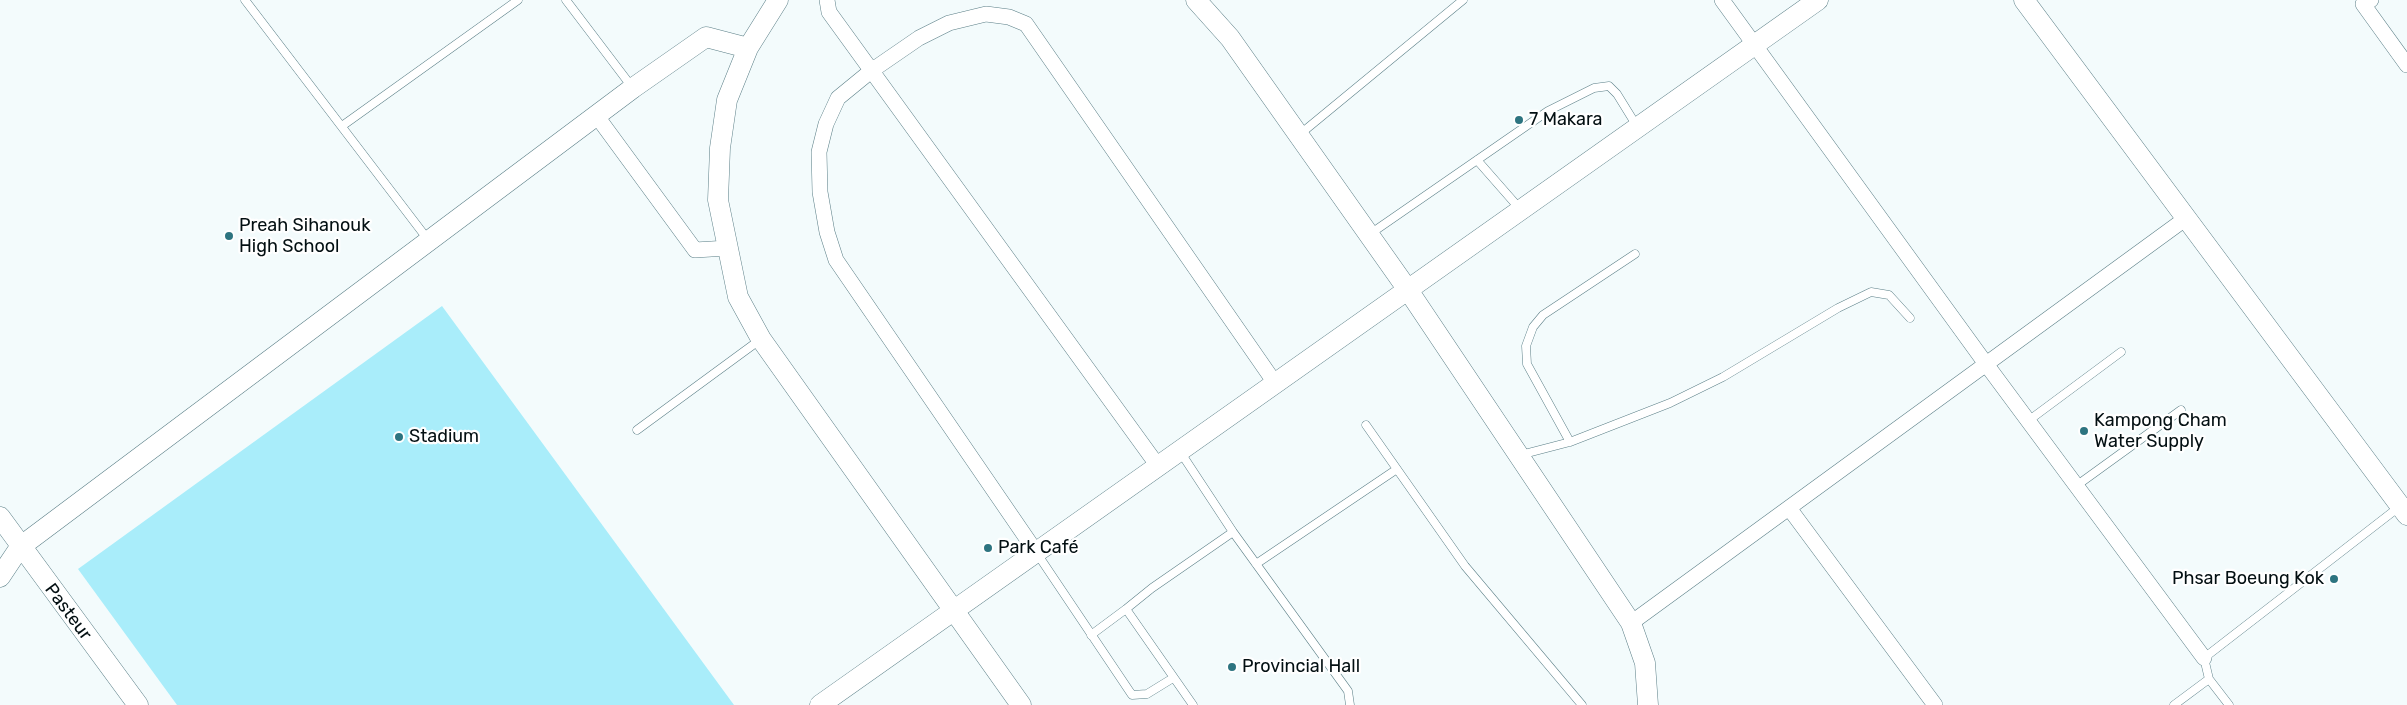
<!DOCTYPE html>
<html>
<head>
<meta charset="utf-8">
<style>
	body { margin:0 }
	canvas { display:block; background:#f3fbfc }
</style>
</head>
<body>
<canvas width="2407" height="705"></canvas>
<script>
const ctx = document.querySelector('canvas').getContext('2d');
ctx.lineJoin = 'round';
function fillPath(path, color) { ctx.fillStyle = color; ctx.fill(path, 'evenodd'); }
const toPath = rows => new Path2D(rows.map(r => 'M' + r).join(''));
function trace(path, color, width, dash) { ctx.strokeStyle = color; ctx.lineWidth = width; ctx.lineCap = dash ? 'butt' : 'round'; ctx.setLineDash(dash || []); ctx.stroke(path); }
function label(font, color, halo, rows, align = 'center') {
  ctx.font = font + ' Rubik,sans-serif'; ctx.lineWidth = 4.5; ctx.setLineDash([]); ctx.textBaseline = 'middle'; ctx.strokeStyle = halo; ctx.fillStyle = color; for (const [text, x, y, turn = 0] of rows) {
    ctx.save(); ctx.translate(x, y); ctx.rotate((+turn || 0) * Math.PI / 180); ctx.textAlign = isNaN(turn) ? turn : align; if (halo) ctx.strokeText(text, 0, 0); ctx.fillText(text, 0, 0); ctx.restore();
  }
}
fillPath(toPath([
	[442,306,734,705,177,705,78,569]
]), '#a9edfa');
const lane = toPath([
	[245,0,429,241],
	[566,0,632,87],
	[342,126,518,0],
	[1299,135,1463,0],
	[1477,160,1520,209],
	[1370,234,1548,111,1594,88,1609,86,1617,94,1638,128],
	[2028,421,2121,352],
	[1366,425,1465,566,1582,705],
	[637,430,761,339],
	[1570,442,1527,364,1526,346,1533,327,1543,315,1635,254],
	[1181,453,1233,532,1348,691,1350,705],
	[1520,455,1570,442,1670,403,1723,377,1838,308,1871,292,1889,295,1910,318],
	[2076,486,2181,410],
	[1036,552,1132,695,1147,694,1173,678],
	[1256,564,1397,469],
	[1091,635,1126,609],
	[1193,705,1126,609,1152,588,1233,532],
	[2174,705,2209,679],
	[2229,705,2209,679,2204,658,2399,507]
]);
const street = toPath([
	[827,0,829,12,1158,466],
	[1722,0,1986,364,2204,658],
	[2371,0,2363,4,2407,65],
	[596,115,695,250,728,248],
	[1789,508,1935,705],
	[1036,552,836,260,827,232,820,192,819,152,826,124,838,98,871,71,919,38,949,23,986,14,1009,17,1026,24,1275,383],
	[1631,623,2185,219]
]);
const secondary = toPath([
	[778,0,748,48,727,100,720,148,718,200,738,297,761,339,1021,705],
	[1196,0,1230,38,1408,290,1631,623,1645,663,1648,705],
	[2024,0,2407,515],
	[0,517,138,705],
	[0,577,20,547,633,88,706,37,748,48],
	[820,705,1818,0]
]);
trace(lane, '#5b7f87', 9);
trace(street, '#5b7f87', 16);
trace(secondary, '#5b7f87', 21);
trace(lane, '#fff', 8);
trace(street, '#fff', 15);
trace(secondary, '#fff', 20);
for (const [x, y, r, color] of [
	[1519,120,5,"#2d7480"],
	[229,236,5,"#2d7480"],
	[2084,431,5,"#2d7480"],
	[399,437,5,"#2d7480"],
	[988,548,5,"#2d7480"],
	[2334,579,5,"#2d7480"],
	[1232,667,5,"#2d7480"]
]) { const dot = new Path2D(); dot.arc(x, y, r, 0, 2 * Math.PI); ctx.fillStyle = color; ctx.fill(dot); trace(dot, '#fff', 2); }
label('18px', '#030f12', '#fff', [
	["7 Makara",1529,120],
	["Preah Sihanouk",239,226],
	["High School",239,247],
	["Kampong Cham",2094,421],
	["Water Supply",2094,442],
	["Stadium",409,437],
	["Park Café",998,548],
	["Phsar Boeung Kok",2324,579,"right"],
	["Provincial Hall",1242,667]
], 'left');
label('18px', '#030f12', '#fff', [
	["Pasteur",68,612,53]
]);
</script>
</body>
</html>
